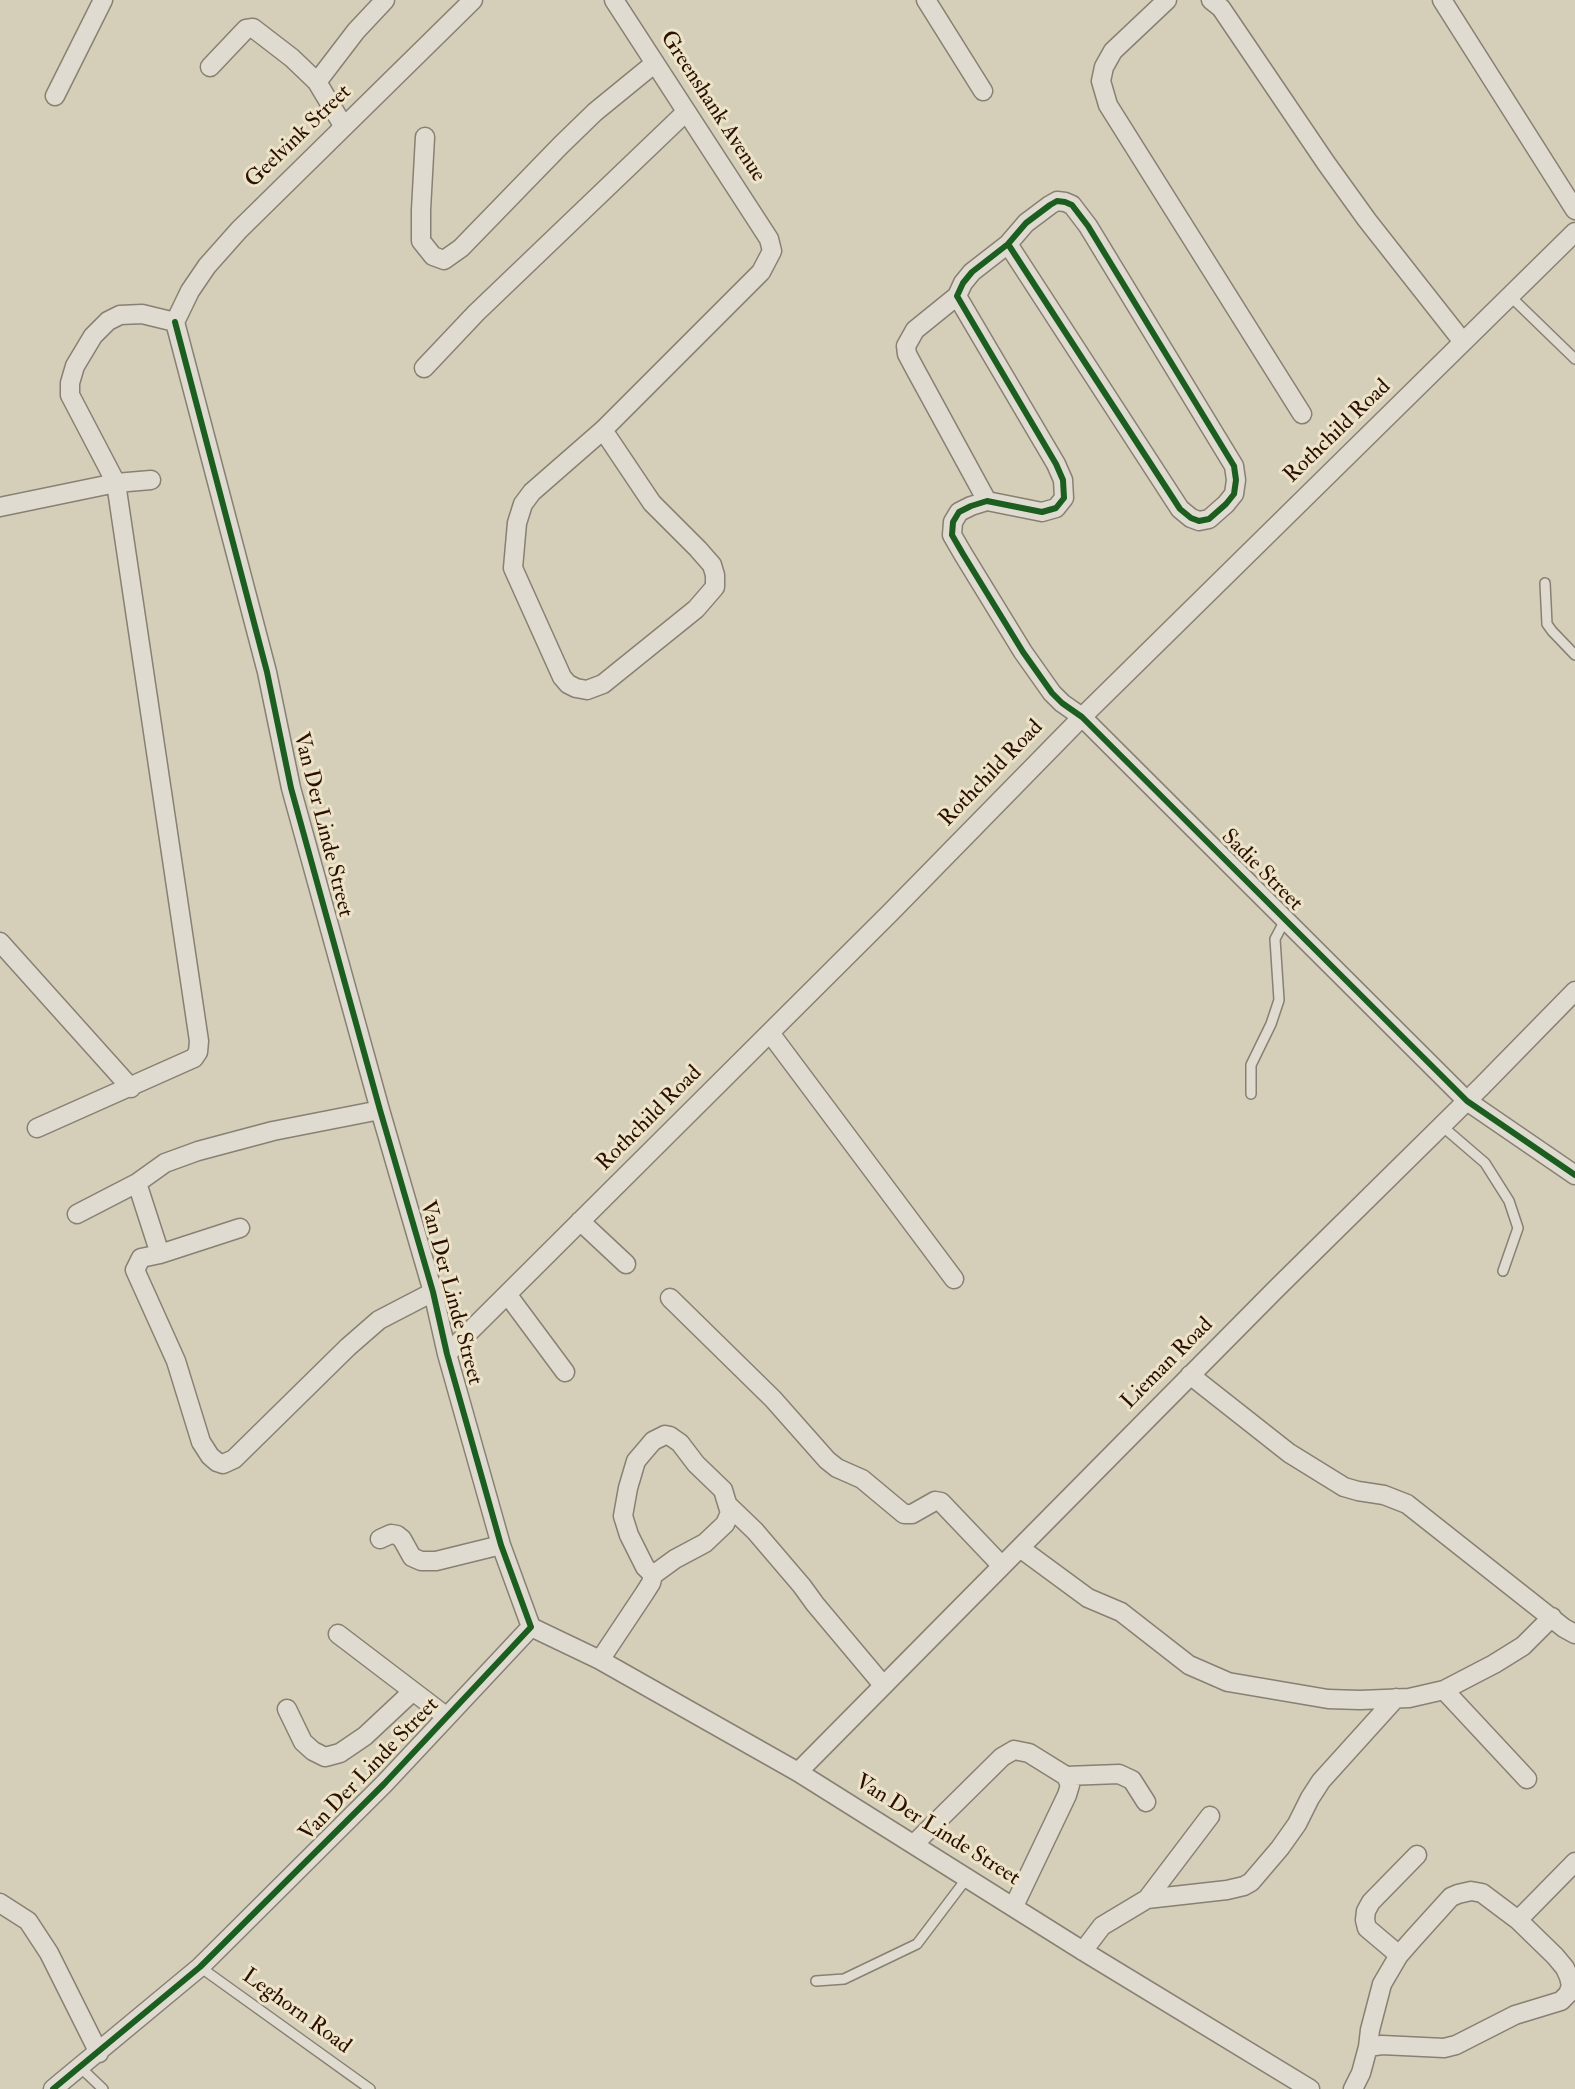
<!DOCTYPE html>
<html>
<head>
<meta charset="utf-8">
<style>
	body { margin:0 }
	canvas { display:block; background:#d5ceb8 }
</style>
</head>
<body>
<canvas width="1575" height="2089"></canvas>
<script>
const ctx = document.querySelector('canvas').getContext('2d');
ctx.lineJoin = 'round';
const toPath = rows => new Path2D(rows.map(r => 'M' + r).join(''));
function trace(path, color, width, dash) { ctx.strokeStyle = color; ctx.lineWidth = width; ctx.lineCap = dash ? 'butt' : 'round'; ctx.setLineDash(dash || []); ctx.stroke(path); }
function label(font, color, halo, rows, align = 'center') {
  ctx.font = font + ' "IM FELL Double Pica",serif'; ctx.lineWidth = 6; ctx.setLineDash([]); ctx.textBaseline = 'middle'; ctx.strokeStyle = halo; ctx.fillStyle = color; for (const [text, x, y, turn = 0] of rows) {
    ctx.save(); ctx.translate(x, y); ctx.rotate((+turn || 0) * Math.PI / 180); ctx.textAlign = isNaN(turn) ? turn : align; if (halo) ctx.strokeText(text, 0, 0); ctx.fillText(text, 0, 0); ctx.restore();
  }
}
const service = toPath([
	[1510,296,1575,359],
	[1545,583,1547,624,1552,631,1575,655],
	[1251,1094,1251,1065,1271,1024,1279,1000,1275,939,1285,920],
	[1442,1126,1485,1163,1509,1201,1518,1228,1503,1271],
	[200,1967,370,2089],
	[816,1981,844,1979,917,1944,967,1878],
	[80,2067,103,2089]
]);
const minor = toPath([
	[926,0,983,91],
	[1167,0,1113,51,1104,67,1101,81,1108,105,1302,414],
	[1211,0,1221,8,1326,163,1367,220,1463,342],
	[1442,0,1575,210],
	[210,67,246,29,253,28,292,58,317,82],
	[55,96,103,0],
	[344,127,317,82,356,31,385,0],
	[425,137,421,210,421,241,433,256,444,260,461,248,561,145,595,112,655,63],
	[1008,244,1180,509,1191,518,1199,521,1209,519,1226,504,1234,494,1236,480,1234,466,1088,226,1072,205,1065,202,1057,201,1050,205,1026,223,1008,244,972,272,963,283,957,296,1056,464,1063,480,1064,498,1056,508,1042,512,987,501,971,506,959,512,953,522,952,535,963,554,1023,652,1052,693,1062,703,1082,717,1467,1101,1575,1175],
	[957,296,915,330,906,346,907,354,915,369,987,501],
	[175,322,190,291,207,266,239,230,473,0],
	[424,368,476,313,686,112],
	[603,430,652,503,698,549,712,565,715,575,715,587,696,609,603,684,587,690,576,688,568,684,562,677,513,568,517,523,523,504,532,492,603,430,761,272,772,251,769,239,614,0],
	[0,507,116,483,151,480],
	[0,942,131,1088],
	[770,1033,954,1279],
	[37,1128,194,1058,198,1052,199,1041,116,483,70,395,70,383,75,366,93,336,108,321,120,315,142,314,175,322],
	[137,1183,160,1254],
	[77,1214,137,1183,165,1163,198,1151,273,1131,380,1110],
	[580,1221,626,1264],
	[240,1228,160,1254,141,1258,135,1270,176,1361,201,1442,210,1456,217,1462,223,1464,234,1459,348,1347,379,1320,433,1292],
	[507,1294,565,1372],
	[670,1298,773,1399,827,1460,837,1468,862,1479,904,1514,912,1514,935,1501,941,1502,1002,1566],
	[447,1354,890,913,1082,717,1575,232],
	[1190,1375,1289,1453,1344,1487,1358,1491,1384,1495,1407,1504,1564,1628,1575,1634],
	[729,1506,755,1531,802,1586,815,1604,883,1685],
	[380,1539,391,1534,397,1535,402,1539,412,1557,421,1561,436,1561,501,1545],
	[1020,1548,1088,1598,1121,1612,1189,1665,1228,1682,1328,1699,1360,1700,1409,1698,1444,1690,1494,1664,1523,1646,1552,1617],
	[531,1627,600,1660,798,1772,1083,1951,1310,2089],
	[338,1634,447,1717],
	[600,1660,644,1594,651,1583,653,1575,675,1559,705,1543,725,1524,730,1513,723,1490,696,1464,680,1443,670,1436,665,1435,653,1441,636,1461,628,1488,623,1516,629,1535,645,1567,653,1575],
	[1444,1690,1527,1779],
	[287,1709,303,1742,313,1751,325,1757,340,1753,365,1736,412,1692],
	[798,1772,1277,1288,1482,1086,1575,991],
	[1066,1776,1119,1774,1132,1780,1146,1802],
	[914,1844,1002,1757,1014,1750,1029,1753,1066,1776,1070,1785,1067,1795,1014,1906],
	[1147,1899,1210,1816],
	[0,1903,28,1921,49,1953,99,2053],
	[1518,1920,1575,1862],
	[1083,1951,1102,1926,1147,1899,1227,1890,1244,1886,1251,1882,1280,1848,1297,1824,1310,1798,1321,1781,1396,1698],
	[1399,1955,1367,1928,1365,1920,1366,1911,1371,1902,1417,1855],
	[53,2089,200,1967,384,1784,531,1627,501,1545,447,1354,433,1292,380,1110,291,788,267,672,175,322],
	[1353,2089,1361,2073,1368,2047,1370,2030,1382,1984,1399,1955,1413,1939,1451,1897,1458,1894,1471,1891,1482,1893,1518,1920,1555,1956,1565,1968,1569,1977,1571,1986,1568,1994,1561,2001,1515,2015,1456,2045,1444,2048,1382,2045,1368,2047]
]);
trace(service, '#888073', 12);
trace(minor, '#888073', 21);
trace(service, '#dfdbd0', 9);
trace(minor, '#dfdbd0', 18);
trace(toPath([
	[1008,244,1180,509,1191,518,1199,521,1209,519,1226,504,1234,494,1236,480,1234,466,1088,226,1072,205,1065,202,1057,201,1050,205,1026,223,1008,244,972,272,963,283,957,296,1056,464,1063,480,1064,498,1056,508,1042,512,987,501,971,506,959,512,953,522,952,535,963,554,1023,652,1052,693,1062,703,1082,717,1467,1101,1575,1175],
	[53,2089,200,1967,384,1784,531,1627,501,1545,447,1354,433,1292,380,1110,291,788,267,672,175,322]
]), '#1b5e20', 6);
label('22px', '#2b1000', '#ece3c9', [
	["Greenshank Avenue",712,107,57],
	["Geelvink Street",299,137,-44],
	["Rothchild Road",1338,432,-44],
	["Rothchild Road",992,774,-46],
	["Van Der Linde Street",322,825,76],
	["Sadie Street",1261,871,45],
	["Rothchild Road",650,1119,-45],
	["Van Der Linde Street",450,1293,75],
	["Lieman Road",1168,1364,-45],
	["Van Der Linde Street",370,1770,-46],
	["Van Der Linde Street",937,1831,32],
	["Leghorn Road",296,2012,36]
]);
</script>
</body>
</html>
